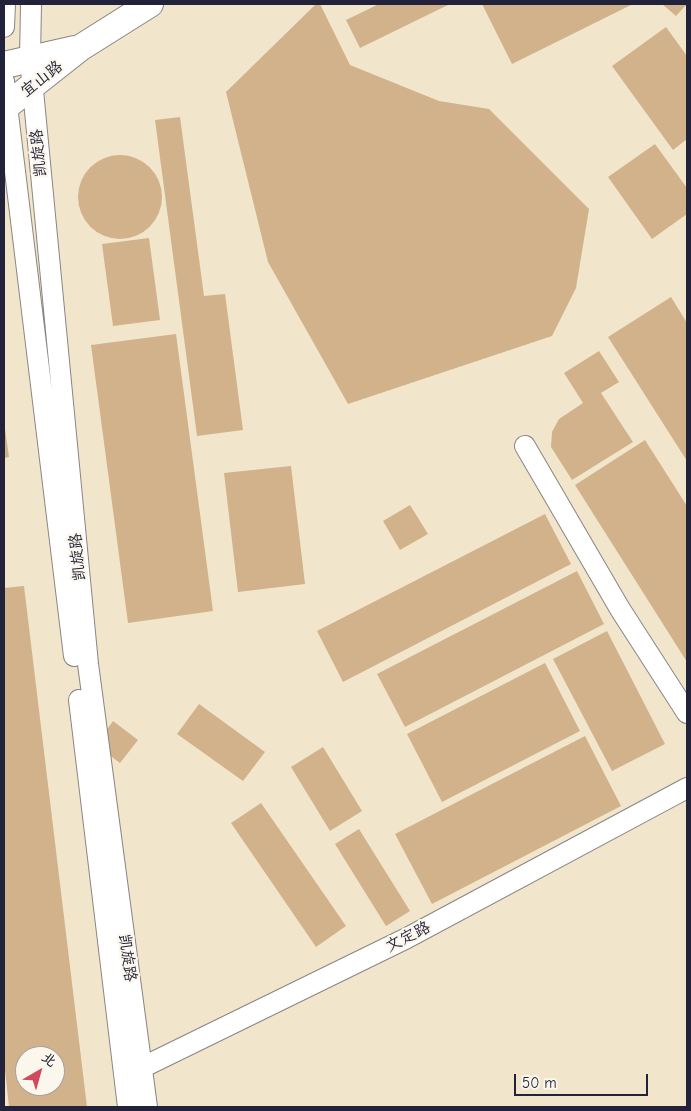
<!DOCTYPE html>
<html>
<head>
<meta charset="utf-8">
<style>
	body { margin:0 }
	#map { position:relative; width:691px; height:1111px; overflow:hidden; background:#f1e6cb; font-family:"Comic Neue","LXGW WenKai TC",sans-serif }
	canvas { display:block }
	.frame { position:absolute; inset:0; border:5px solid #22223b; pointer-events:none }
	.north { position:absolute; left:15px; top:1046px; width:50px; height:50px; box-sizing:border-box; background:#fbf7ec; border:1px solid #a4a2a5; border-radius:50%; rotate:38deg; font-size:14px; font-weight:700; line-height:20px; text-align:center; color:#22223b }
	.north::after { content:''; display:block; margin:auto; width:18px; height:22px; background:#d1495b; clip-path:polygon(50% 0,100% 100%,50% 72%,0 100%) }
	.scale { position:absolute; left:514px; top:1074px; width:134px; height:22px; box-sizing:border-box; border:2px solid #22223b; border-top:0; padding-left:6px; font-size:15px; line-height:18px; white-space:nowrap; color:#22223b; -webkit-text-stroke:4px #fbf7ec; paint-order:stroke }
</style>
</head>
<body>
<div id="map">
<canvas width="691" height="1111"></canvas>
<div class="frame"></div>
<div class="north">北</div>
<div class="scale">50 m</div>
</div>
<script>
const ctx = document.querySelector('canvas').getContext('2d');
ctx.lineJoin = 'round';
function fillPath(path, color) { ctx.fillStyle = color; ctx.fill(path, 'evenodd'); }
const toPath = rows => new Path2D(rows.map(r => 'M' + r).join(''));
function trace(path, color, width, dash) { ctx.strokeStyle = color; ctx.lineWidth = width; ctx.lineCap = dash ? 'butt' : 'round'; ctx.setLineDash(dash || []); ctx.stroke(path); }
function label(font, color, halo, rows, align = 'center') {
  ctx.font = font + ' "Comic Neue","LXGW WenKai TC",sans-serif'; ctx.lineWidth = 4.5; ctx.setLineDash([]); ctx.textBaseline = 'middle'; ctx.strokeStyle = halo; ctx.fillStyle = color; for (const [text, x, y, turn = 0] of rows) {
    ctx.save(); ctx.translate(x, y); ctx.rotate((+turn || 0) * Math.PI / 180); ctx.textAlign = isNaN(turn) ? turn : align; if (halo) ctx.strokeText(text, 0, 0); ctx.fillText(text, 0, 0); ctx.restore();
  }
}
fillPath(toPath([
	[316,4,320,4,350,65,439,101,489,109,589,209,576,288,552,336,348,404,268,262,226,92],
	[379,4,450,4,360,48,346,20],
	[482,4,633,4,512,64],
	[662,4,687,4,676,16],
	[666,27,687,56,687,139,673,150,612,66],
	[180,117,204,296,225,294,243,430,197,436,155,120],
	[655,144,687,188,687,214,652,239,608,177],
	'78 197a42 42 0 1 1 84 0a42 42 0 1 1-84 0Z',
	[149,238,160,320,113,326,102,244],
	[671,297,687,323,687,461,608,337],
	[176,334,213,611,128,623,91,345],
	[599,351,619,382,601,393,633,442,572,480,551,447,552,432,559,419,583,403,564,373],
	[4,422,9,457,4,458],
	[645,440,687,506,687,662,575,485],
	[291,466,305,584,238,592,224,473],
	[410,505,428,534,400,550,383,521],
	[545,514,571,564,343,682,317,631],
	[577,571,604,624,405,727,377,674],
	[24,586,87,1107,9,1107,4,1061,4,588],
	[25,1056,55,1056,55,1086,25,1086],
	[607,631,665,744,612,771,553,659],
	[545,663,580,731,442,802,407,734],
	[199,704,265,752,243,781,177,734],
	[113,721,138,740,120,763,96,745],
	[585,736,621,806,432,904,395,834],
	[323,747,362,811,330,831,291,767],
	[261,803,346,926,316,947,231,823],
	[359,829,410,911,386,926,335,844]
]), '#d2b28a');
const minor = toPath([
	[31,4,30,59,88,664,147,1107],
	[4,27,5,4],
	[4,81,74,656],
	[525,446,620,609,687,713],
	[79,700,128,1107],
	[131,1073,407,938,687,788]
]);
const major = toPath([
	[4,65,75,49],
	[4,108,80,48,150,4]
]);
trace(minor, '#8a8483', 22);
trace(major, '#8a8483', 28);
trace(minor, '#fff', 20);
trace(major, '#fff', 26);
label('16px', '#22223b', '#fbf7ec', [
	["宜山路",42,79,-38],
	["凯旋路",39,153,-96],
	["凯旋路",78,557,-96],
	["文定路",408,937,-27],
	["凯旋路",127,958,82]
]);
</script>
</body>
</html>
